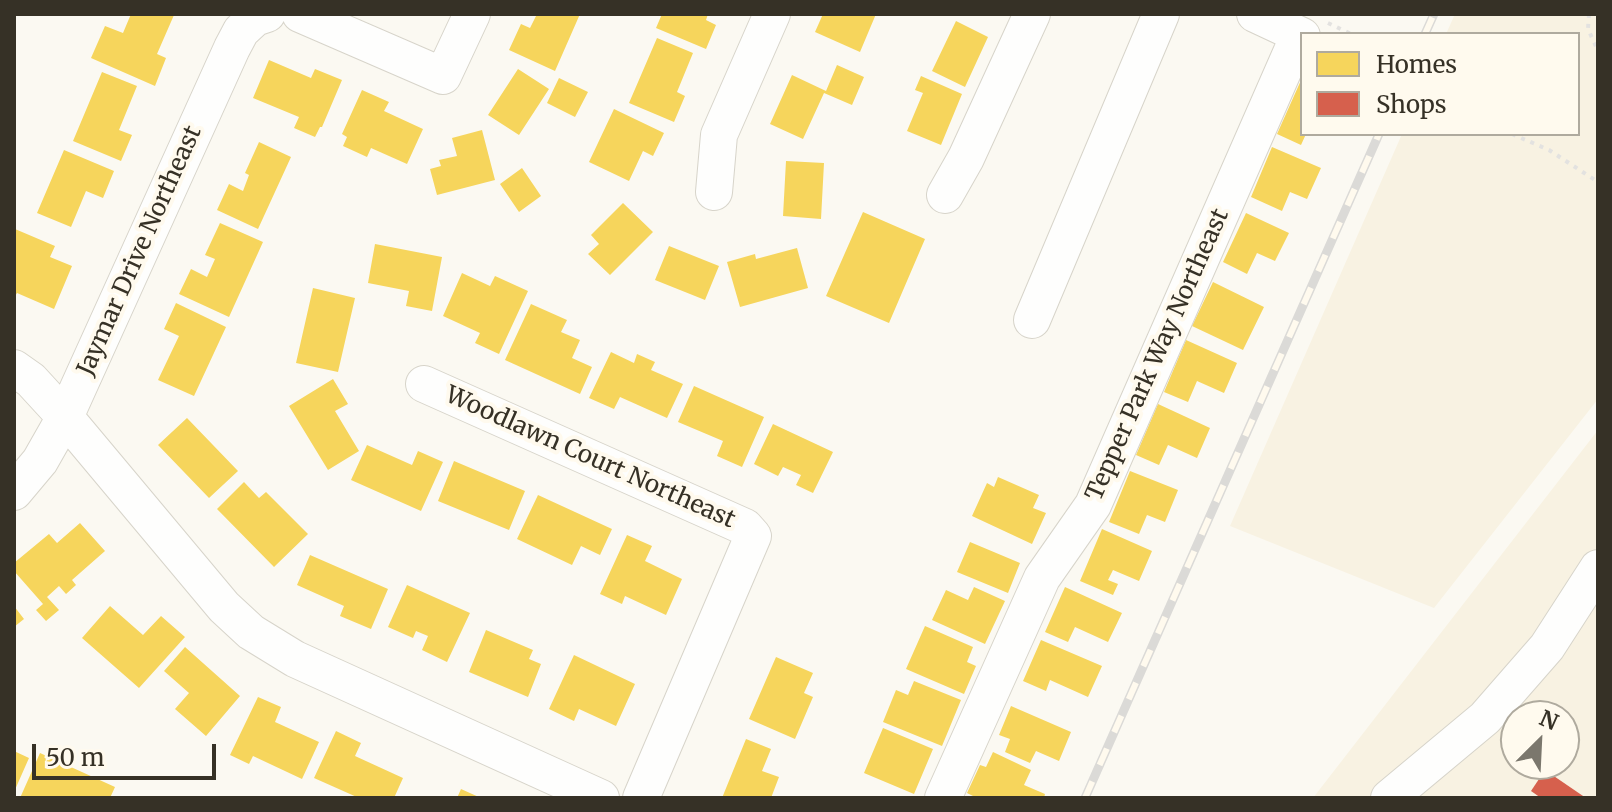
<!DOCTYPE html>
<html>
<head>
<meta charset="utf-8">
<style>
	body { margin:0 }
	#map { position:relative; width:1612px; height:812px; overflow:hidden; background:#fbf9f2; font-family:Merriweather,serif }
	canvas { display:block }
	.frame { position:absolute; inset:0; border:16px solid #363126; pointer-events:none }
	.legend { position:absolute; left:1300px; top:32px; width:280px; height:104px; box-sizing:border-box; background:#fffaee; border:2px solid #afaa9e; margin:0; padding:10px 14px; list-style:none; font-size:24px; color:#363126 }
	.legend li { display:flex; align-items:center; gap:16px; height:40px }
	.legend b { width:40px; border:2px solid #afaa9e }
	.north { position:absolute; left:1500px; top:700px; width:80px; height:80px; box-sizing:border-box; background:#fffaee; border:2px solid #afaa9e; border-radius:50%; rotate:24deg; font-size:22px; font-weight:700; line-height:32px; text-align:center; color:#363126 }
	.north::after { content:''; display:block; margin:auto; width:28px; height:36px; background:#7b776d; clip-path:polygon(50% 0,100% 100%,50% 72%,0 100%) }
	.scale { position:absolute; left:32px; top:744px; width:184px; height:36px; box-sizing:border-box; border:4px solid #363126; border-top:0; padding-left:10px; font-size:24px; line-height:28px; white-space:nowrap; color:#363126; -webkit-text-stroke:6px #fffaee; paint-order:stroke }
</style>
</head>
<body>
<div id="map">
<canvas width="1612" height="812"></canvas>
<div class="frame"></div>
<ul class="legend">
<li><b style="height:22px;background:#f6d55c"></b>Homes</li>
<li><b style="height:22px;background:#d6604d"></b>Shops</li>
</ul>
<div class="north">N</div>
<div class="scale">50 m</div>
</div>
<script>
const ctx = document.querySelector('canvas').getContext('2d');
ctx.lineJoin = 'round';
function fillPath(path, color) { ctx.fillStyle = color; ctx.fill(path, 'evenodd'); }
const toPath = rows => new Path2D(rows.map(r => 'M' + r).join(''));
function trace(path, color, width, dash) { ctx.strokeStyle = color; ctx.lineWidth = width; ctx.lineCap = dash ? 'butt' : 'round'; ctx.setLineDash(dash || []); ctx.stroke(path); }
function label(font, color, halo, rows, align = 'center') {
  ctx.font = font + ' Merriweather,serif'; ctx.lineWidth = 8; ctx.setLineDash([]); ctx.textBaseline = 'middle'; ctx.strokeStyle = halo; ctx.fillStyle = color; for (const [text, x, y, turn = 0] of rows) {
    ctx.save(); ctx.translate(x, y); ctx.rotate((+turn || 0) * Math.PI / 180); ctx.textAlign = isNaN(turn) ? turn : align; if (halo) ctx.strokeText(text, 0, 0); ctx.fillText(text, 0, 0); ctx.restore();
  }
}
fillPath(toPath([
	[1455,14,1598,14,1598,399,1434,608,1230,526,1402,134,1578,134,1578,34,1446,34],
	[1598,430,1598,798,1313,798],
	[1516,716,1564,716,1564,764,1516,764]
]), '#f8f2e2');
fillPath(toPath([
	[131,14,174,15,157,54,166,58,155,86,91,58,105,26,123,33],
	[537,14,580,14,555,71,509,50,521,24,530,28],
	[662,14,708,14,706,20,716,25,706,49,656,28],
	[823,14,876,14,860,52,815,32],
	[956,21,988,37,965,87,932,71],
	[657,38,693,53,677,92,685,96,674,122,629,103],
	[269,60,311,78,315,69,342,80,322,127,320,127,315,137,294,128,299,117,253,98],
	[837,65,864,77,852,105,824,93,803,139,770,124,792,75,826,91],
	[518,69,549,89,519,135,488,115],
	[102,72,137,86,119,130,132,135,121,161,73,141],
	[921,76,962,94,941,145,907,131,923,93,915,90],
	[559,78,588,92,575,117,547,103],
	[1302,78,1302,134,1306,134,1301,145,1277,134],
	[362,90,389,102,384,111,423,129,407,164,371,148,367,157,343,146,347,137,342,134],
	[614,109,664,133,653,156,643,151,629,181,589,162],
	[482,130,495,180,437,195,430,169,441,166,439,160,457,156,452,138],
	[259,142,291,157,258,229,217,210,229,184,243,191,249,175,245,173],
	[1272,147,1321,168,1307,199,1290,192,1282,211,1251,197],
	[64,150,114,171,103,198,86,191,71,227,37,213],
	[786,161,824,163,821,219,783,216],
	[522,168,541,196,519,212,500,184],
	[623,203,653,232,610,275,588,254,599,244,591,235],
	[863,212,925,239,889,323,826,296],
	[1246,213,1289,233,1275,261,1257,253,1247,274,1223,262],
	[220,223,263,242,229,317,179,294,191,269,207,277,215,259,205,255],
	[15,229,55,246,50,257,72,266,54,309,17,293,14,298],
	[375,244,442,257,432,311,406,306,409,291,368,283],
	[669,246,719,266,705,300,655,280],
	[797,248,808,288,740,307,727,262,755,254,756,259],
	[462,273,490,286,495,276,528,291,499,354,475,343,480,333,443,316],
	[1213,282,1264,307,1243,350,1192,326],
	[313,288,355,298,338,372,296,363],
	[176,303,226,327,194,396,158,380,179,336,164,329],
	[531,304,567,320,561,332,580,340,572,358,592,367,580,394,505,360],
	[1186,340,1237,363,1224,393,1197,381,1188,402,1164,392],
	[611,352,634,363,637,354,655,362,651,370,683,384,667,418,620,397,614,409,589,398],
	[333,379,348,404,335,411,359,451,328,470,289,406],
	[694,386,764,417,742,467,717,456,723,441,678,422],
	[1158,404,1210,428,1197,458,1168,445,1159,465,1136,455],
	[187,418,238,471,209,498,158,445],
	[773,424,833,452,813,493,796,485,801,475,783,467,778,476,754,464],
	[367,445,412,465,418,451,443,462,421,511,351,480],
	[454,461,525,491,509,530,438,501],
	[1130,471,1178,490,1165,522,1147,515,1139,534,1109,522],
	[998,477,1039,495,1033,508,1046,513,1032,544,972,516,987,483,994,487],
	[244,482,259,498,266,492,308,534,274,567,217,509],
	[538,495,612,529,600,555,581,546,572,565,517,539],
	[80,523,105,551,72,580,76,585,66,594,59,586,47,597,59,610,46,621,36,610,43,604,14,571,14,563,49,534,57,543],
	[1102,529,1152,551,1139,581,1113,570,1108,580,1118,584,1113,595,1080,581],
	[627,535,652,546,645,561,682,579,666,615,625,596,622,604,600,594],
	[970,542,1020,563,1008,593,957,572],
	[310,555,388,589,371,629,340,616,344,606,297,585],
	[407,585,470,613,447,662,422,650,428,636,416,631,413,638,388,627],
	[974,587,1005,601,985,644,932,620,946,590,968,600],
	[1065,587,1122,613,1108,642,1075,627,1068,642,1045,632],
	[14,606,24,619,14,627],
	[110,606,143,635,161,616,185,637,139,688,82,638],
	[925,626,973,647,967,662,976,666,964,694,906,669],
	[486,630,533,650,529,659,541,664,528,697,469,672],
	[1041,640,1102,666,1088,697,1050,680,1046,691,1023,681],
	[185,647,240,696,206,736,175,709,189,693,164,671],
	[574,655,635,684,616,726,579,709,574,721,549,709],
	[776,657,813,673,804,693,813,697,795,739,749,719],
	[914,681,961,700,942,746,883,722,896,690,908,695],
	[258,697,281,707,275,722,319,742,302,779,253,756,249,764,230,755],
	[1011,706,1071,732,1059,761,1036,751,1030,763,1005,752,1010,739,999,735],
	[883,728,933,749,914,794,864,773],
	[336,731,361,743,355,756,403,778,394,798,359,798,314,778],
	[746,739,771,749,762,771,779,777,771,798,722,798],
	[14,751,29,758,14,792],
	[993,752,1031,770,1024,785,1045,794,1044,798,977,798,967,793,980,765,986,767],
	[40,753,115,787,110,798,20,798],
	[461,789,481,798,457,798]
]), '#f6d55c');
fillPath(toPath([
	[1545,770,1586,798,1541,798,1531,791]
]), '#d6604d');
const minor = toPath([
	[300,14,443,76,472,14],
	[1255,14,1302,36],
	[714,192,719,135,772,14],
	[945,195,966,158,1032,14],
	[1032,320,1161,14],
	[14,368,31,380,65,417,224,607,251,632,295,659,601,798],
	[424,384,745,527,753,536,641,798],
	[14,492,40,461,65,417,232,48,241,31,255,18,267,14],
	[943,798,1042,578,1093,505,1299,35],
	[1389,798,1485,718,1547,647,1598,568]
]);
trace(minor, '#d7d4ca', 38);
trace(toPath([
	[1589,14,1588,29,1598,51],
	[1328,23,1351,34],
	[1512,134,1549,150,1598,182]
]), '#e3e2e0', 4, [4, 6]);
trace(minor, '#fefefd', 36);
const rail = toPath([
	[1425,34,1434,14],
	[1085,798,1379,134]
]);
trace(rail, '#dbdad7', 9);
trace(rail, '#fffaee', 6, [18]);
label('24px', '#363126', '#fffaee', [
	["Jaymar Drive Northeast",140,251,-66],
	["Tepper Park Way Northeast",1158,355,-66],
	["Woodlawn Court Northeast",590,458,24]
]);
</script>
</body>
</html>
